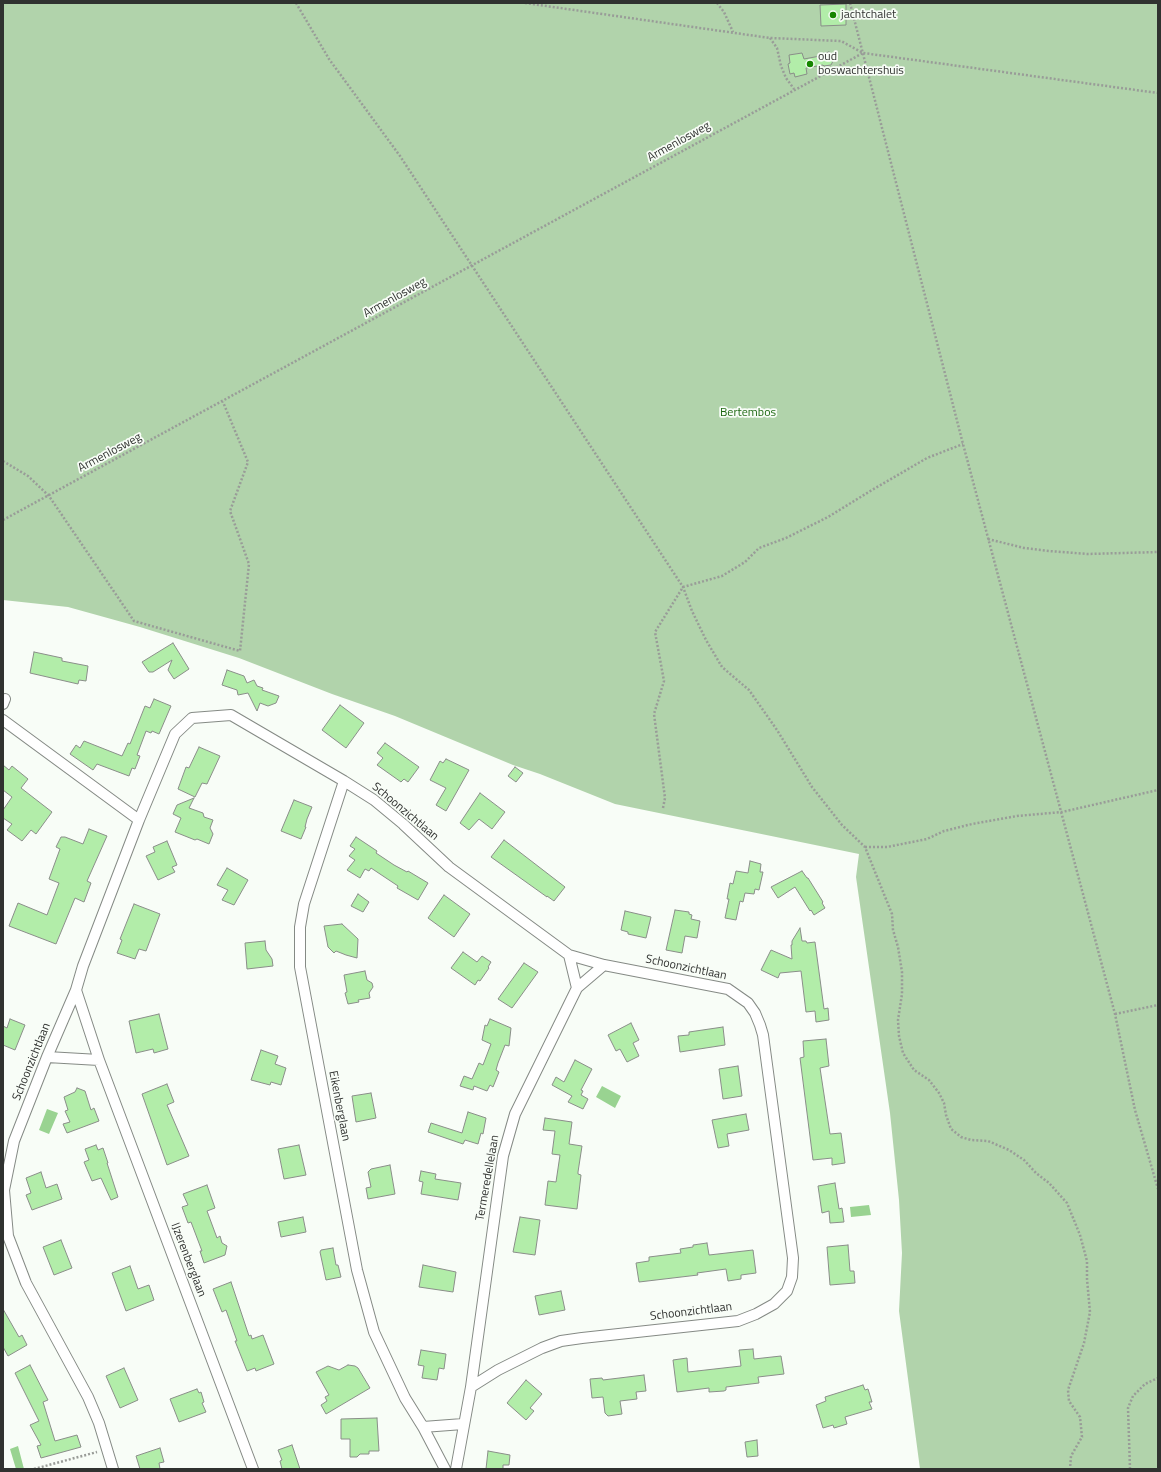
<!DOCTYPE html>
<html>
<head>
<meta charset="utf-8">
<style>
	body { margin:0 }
	#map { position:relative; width:1161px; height:1472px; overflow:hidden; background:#f8fdf7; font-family:"Titillium Web",sans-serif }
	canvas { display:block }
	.frame { position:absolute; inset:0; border:4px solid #303230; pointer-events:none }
</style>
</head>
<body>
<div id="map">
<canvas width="1161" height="1472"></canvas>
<div class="frame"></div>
</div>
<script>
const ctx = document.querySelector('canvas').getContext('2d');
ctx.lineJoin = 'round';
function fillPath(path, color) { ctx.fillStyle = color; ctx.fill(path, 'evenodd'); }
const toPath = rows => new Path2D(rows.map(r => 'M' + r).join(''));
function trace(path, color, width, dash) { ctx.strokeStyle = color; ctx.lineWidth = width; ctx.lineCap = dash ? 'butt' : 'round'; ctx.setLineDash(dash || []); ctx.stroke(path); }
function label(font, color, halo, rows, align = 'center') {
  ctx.font = font + ' "Titillium Web",sans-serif'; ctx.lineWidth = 3.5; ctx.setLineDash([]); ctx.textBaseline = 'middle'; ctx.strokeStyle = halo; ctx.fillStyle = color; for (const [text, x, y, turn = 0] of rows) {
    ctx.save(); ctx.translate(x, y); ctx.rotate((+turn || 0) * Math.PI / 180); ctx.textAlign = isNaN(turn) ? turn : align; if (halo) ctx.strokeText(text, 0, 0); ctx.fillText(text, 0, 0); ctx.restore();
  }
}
fillPath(toPath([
	[3,3,1158,3,1158,1469,920,1469,899,1311,902,1253,899,1200,890,1113,856,877,859,854,615,804,540,774,513,765,395,716,332,694,239,658,140,627,68,607,3,600]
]), '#b1d3ab');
fillPath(toPath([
	[602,1086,621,1096,615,1108,596,1097],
	[47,1109,58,1113,49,1134,39,1130],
	[869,1205,871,1215,851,1217,850,1207],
	[18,1446,24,1469,16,1469,10,1449]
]), '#99d391');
const building = toPath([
	[846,4,846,25,821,26,820,5,846,4],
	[829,52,835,57,831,65,824,66,823,65,806,68,807,74,795,77,794,73,790,74,788,64,790,63,789,55,802,53,804,59,820,56,821,54,829,52],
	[173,643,189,669,174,679,168,670,172,660,153,672,149,672,142,662,173,643],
	[34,652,62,658,62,661,88,666,86,681,79,680,78,684,30,673,34,652],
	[227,670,244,676,247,683,254,680,257,686,263,688,262,690,279,696,276,703,268,706,260,703,257,711,248,693,238,695,237,690,222,685,227,670],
	[154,699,171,706,159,734,152,731,151,733,146,731,137,755,140,756,135,769,132,768,129,776,97,764,93,770,70,754,76,745,80,748,84,741,122,756,128,743,130,744,145,706,150,708,154,699],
	[340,705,364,723,346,748,322,730,340,705],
	[385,743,419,767,408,782,404,779,401,782,377,765,383,758,377,753,385,743],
	[199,747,220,756,207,784,202,783,195,797,178,789,186,767,189,768,199,747],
	[446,759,469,770,446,811,436,805,446,788,430,780,440,761,443,763,446,759],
	[3,765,9,770,12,766,28,779,21,788,52,812,36,834,31,830,22,841,7,830,12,824,3,818,3,810,12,797,3,790,3,765],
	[515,767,523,773,516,782,508,776,515,767],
	[480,793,505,812,492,829,479,819,469,830,460,823,480,793],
	[194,798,189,808,203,813,204,817,213,820,210,828,213,834,209,844,197,839,195,840,175,832,181,818,173,814,177,805,194,798],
	[294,800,312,807,307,819,305,827,306,827,301,839,281,831,294,800],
	[89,829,107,836,87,881,91,883,84,902,75,898,56,944,9,926,18,903,47,915,59,883,49,879,60,849,56,847,61,837,65,837,83,844,89,829],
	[356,837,377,851,376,853,394,865,407,872,408,871,428,883,418,900,397,888,398,886,371,868,369,871,365,869,360,878,347,870,355,860,349,856,355,849,350,846,356,837],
	[504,840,565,887,554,901,547,896,547,897,491,857,504,840],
	[167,841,177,865,172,867,175,872,158,880,146,856,155,852,153,847,167,841],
	[750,861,761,864,760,872,763,872,759,890,755,889,754,894,745,893,743,902,740,901,736,920,725,918,729,899,727,899,730,883,733,884,736,871,748,873,750,861],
	[227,868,248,880,234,905,222,900,228,890,217,885,227,868],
	[802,871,807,878,808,878,823,902,822,903,825,908,814,915,811,910,810,911,795,887,778,898,771,887,802,871],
	[358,894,369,902,363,912,351,906,358,894],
	[444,895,470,914,454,937,428,918,444,895],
	[134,904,160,914,146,951,139,949,135,959,117,953,122,940,120,939,134,904],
	[675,910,689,912,689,914,692,915,691,919,700,921,697,938,685,936,682,953,666,950,675,910],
	[625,911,651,917,646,938,628,934,628,932,621,930,625,911],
	[342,924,358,939,357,958,346,955,336,951,334,953,328,947,324,926,342,924],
	[800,928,802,941,806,941,807,943,815,942,824,1009,828,1008,829,1020,816,1022,815,1011,806,1012,801,971,780,973,778,978,761,970,771,950,792,959,791,945,792,945,792,941,800,928],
	[265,941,266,950,272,959,273,966,247,969,245,943,265,941],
	[463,952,477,962,482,956,491,962,488,967,489,968,480,981,478,980,475,985,451,968,463,952],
	[524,963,538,972,512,1008,498,999,524,963],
	[365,971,367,980,372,983,373,987,369,993,370,998,358,1000,359,1002,348,1004,345,993,347,992,344,975,365,971],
	[159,1014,168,1049,154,1053,153,1049,136,1053,129,1021,159,1014],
	[10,1019,25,1025,15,1050,3,1045,3,1026,7,1028,10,1019],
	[490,1019,511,1028,509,1046,505,1045,498,1063,496,1070,499,1072,493,1087,490,1085,487,1091,474,1086,473,1090,460,1086,464,1076,472,1079,479,1063,483,1065,491,1044,482,1040,485,1025,487,1026,490,1019],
	[631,1023,639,1040,633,1043,639,1056,627,1062,620,1049,616,1051,608,1035,631,1023],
	[723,1027,725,1045,680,1052,678,1036,689,1035,689,1032,723,1027],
	[826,1039,829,1066,820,1068,830,1134,841,1133,845,1163,832,1165,832,1158,813,1160,800,1058,804,1057,803,1041,826,1039],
	[261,1050,278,1056,275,1064,286,1068,281,1085,271,1082,270,1085,251,1080,261,1050],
	[575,1060,592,1069,581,1090,583,1091,581,1095,588,1099,583,1109,568,1102,572,1096,552,1085,556,1077,564,1082,575,1060],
	[738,1066,742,1096,723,1099,719,1069,738,1066],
	[167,1084,174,1102,167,1105,189,1156,167,1165,142,1094,167,1084],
	[77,1088,85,1091,91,1110,94,1108,99,1121,67,1133,63,1124,70,1122,65,1111,68,1110,64,1097,75,1092,77,1088],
	[371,1093,376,1118,356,1122,352,1096,371,1093],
	[468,1112,486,1118,483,1134,481,1133,478,1144,465,1140,463,1144,428,1132,431,1123,462,1133,468,1112],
	[746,1114,749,1130,727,1134,729,1146,718,1148,712,1120,746,1114],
	[545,1118,572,1122,569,1144,582,1146,578,1172,578,1174,581,1175,577,1209,545,1205,548,1181,556,1182,560,1155,552,1154,555,1131,543,1130,545,1118],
	[96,1145,98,1150,103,1148,108,1163,107,1163,118,1197,111,1200,101,1178,92,1181,84,1162,89,1160,85,1149,96,1145],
	[299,1145,306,1175,284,1179,278,1149,299,1145],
	[390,1165,395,1194,368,1199,366,1188,371,1187,368,1172,371,1169,390,1165],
	[421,1171,436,1174,435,1179,461,1183,458,1200,421,1194,423,1182,419,1181,421,1171],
	[41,1172,46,1188,57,1184,62,1199,32,1210,26,1195,31,1193,26,1178,41,1172],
	[835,1183,839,1209,842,1208,844,1222,830,1223,829,1211,822,1213,818,1186,835,1183],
	[207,1185,215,1208,207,1211,217,1238,220,1236,222,1243,227,1246,225,1255,204,1263,200,1251,202,1251,191,1222,188,1223,182,1207,188,1205,183,1194,207,1185],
	[303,1217,306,1232,281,1237,278,1222,303,1217],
	[520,1217,540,1220,535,1255,513,1252,520,1217],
	[61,1240,72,1268,54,1275,43,1247,61,1240],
	[707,1243,709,1255,753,1250,756,1273,741,1275,741,1279,728,1281,726,1269,697,1273,698,1275,639,1282,636,1263,649,1261,649,1257,681,1253,680,1249,693,1247,693,1245,707,1243],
	[848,1245,850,1271,854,1271,855,1283,830,1285,827,1247,848,1245],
	[333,1248,336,1265,338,1265,341,1277,326,1280,320,1252,321,1250,333,1248],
	[423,1265,456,1272,453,1292,419,1287,423,1265],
	[130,1266,138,1289,149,1285,154,1300,126,1311,112,1273,130,1266],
	[231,1282,249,1336,251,1335,252,1339,263,1335,274,1364,256,1371,255,1368,247,1371,235,1341,237,1341,226,1310,222,1312,213,1289,231,1282],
	[561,1291,565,1310,539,1315,535,1296,561,1291],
	[3,1309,19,1337,22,1335,27,1345,8,1356,3,1347,3,1309],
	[753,1349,754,1359,781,1356,784,1374,758,1377,759,1383,726,1387,726,1390,724,1391,709,1392,709,1388,677,1392,673,1360,687,1358,688,1372,741,1366,739,1350,753,1349],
	[421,1350,446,1354,444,1369,439,1368,437,1380,422,1378,424,1366,418,1365,421,1350],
	[30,1365,48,1400,43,1402,55,1441,77,1435,81,1447,41,1458,37,1446,41,1445,30,1425,39,1421,15,1373,30,1365],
	[348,1365,355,1366,358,1368,370,1388,326,1414,321,1405,327,1401,325,1397,329,1395,316,1372,328,1366,339,1370,348,1365],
	[124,1368,138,1400,120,1408,106,1376,124,1368],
	[644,1375,646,1391,636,1392,637,1399,620,1401,622,1414,608,1416,605,1413,603,1397,592,1398,590,1379,602,1378,603,1380,644,1375],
	[526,1380,542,1394,530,1408,534,1411,526,1420,507,1403,526,1380],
	[863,1385,865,1390,868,1389,872,1402,869,1402,872,1409,845,1417,847,1424,834,1428,833,1425,823,1428,816,1405,826,1401,825,1397,863,1385],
	[197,1389,199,1393,201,1392,204,1402,202,1403,206,1412,179,1422,170,1399,197,1389],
	[377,1418,379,1451,369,1451,369,1454,360,1454,357,1457,350,1457,350,1439,341,1439,341,1419,377,1418],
	[757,1440,758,1456,747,1457,745,1442,757,1440],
	[292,1445,300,1469,282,1469,280,1461,282,1460,278,1450,292,1445],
	[160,1448,164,1462,159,1463,160,1469,140,1469,136,1456,160,1448],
	[488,1451,510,1455,509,1465,503,1465,503,1469,486,1469,488,1451]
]);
fillPath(building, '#b2eda9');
trace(building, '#8a8e89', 1);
const minor = toPath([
	[3,704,5,699],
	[3,720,139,820],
	[344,781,304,904,300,927,300,967,357,1270,374,1332,405,1398,423,1427,445,1469],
	[569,955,577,988],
	[47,1057,99,1060,76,990],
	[99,1060,253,1469],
	[471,1387,503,1156,515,1114,577,988,604,965],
	[423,1427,463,1424],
	[113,1469,99,1423,88,1397,26,1283,8,1236,4,1190,14,1141,47,1057,76,990,83,966,139,820,175,734,192,718,231,715,344,781,374,800,403,824,449,867,569,955,604,965,728,989,748,1003,755,1013,760,1025,763,1035,793,1258,792,1277,787,1291,774,1304,756,1314,738,1321,582,1338,561,1341,542,1348,498,1370,471,1387,456,1469]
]);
trace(minor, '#858a85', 12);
trace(toPath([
	[296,3,329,59,400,156,683,587,692,611,706,640,722,667,749,690,777,730,812,787,842,825,865,847,892,914,893,930,898,947,902,972,902,994,898,1020,899,1036,903,1053,914,1070,929,1080,939,1093,944,1103,946,1115,951,1129,961,1137,971,1140,988,1141,1009,1150,1024,1160,1036,1173,1049,1183,1067,1203,1080,1235,1087,1261,1087,1279,1090,1312,1084,1343,1068,1390,1069,1401,1080,1417,1082,1437,1071,1456,1070,1469],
	[525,3,770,38,841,41,863,53,1158,93],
	[717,3,724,12,733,32],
	[850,3,963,444,1115,1014,1135,1110,1158,1189],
	[770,38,777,48,781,66,786,78,794,89],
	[3,461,28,476,49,496,134,621,240,651,249,564,230,511,248,462,223,402],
	[3,520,863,53],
	[988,539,1024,548,1049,551,1088,554,1158,552],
	[663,808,665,798,654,714,664,681,655,632,683,587,722,576,745,562,759,548,786,538,828,517,872,490,927,458,963,444],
	[865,847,887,847,927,839,944,831,972,824,1017,816,1062,812,1158,790],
	[1115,1014,1158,1005],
	[34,1469,97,1452],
	[1130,1469,1128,1408,1133,1396,1145,1384,1158,1378]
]), '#999c98', 2.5, [2, 2]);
trace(minor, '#fff', 10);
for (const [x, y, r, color] of [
	[833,15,4,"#168600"],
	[810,64,4,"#168600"]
]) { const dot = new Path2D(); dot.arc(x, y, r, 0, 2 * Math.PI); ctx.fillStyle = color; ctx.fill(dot); trace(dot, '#f8fdf7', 1.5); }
label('12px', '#303230', '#f8fdf7', [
	["jachtchalet",841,15],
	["oud",818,57],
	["boswachtershuis",818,71]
], 'left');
label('12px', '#303230', '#f8fdf7', [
	["Armenlosweg",679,142,-29],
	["Armenlosweg",395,298,-29],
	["Armenlosweg",110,453,-28],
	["Schoonzichtlaan",405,812,40],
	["Schoonzichtlaan",686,968,12],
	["Schoonzichtlaan",32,1062,-68],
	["Eikenberglaan",339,1106,79],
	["Termeredellelaan",488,1178,-80],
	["IJzerenberglaan",188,1260,69],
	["Schoonzichtlaan",691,1312,-7]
]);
label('12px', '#1d6812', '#f8fdf7', [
	["Bertembos",748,413]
]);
</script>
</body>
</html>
